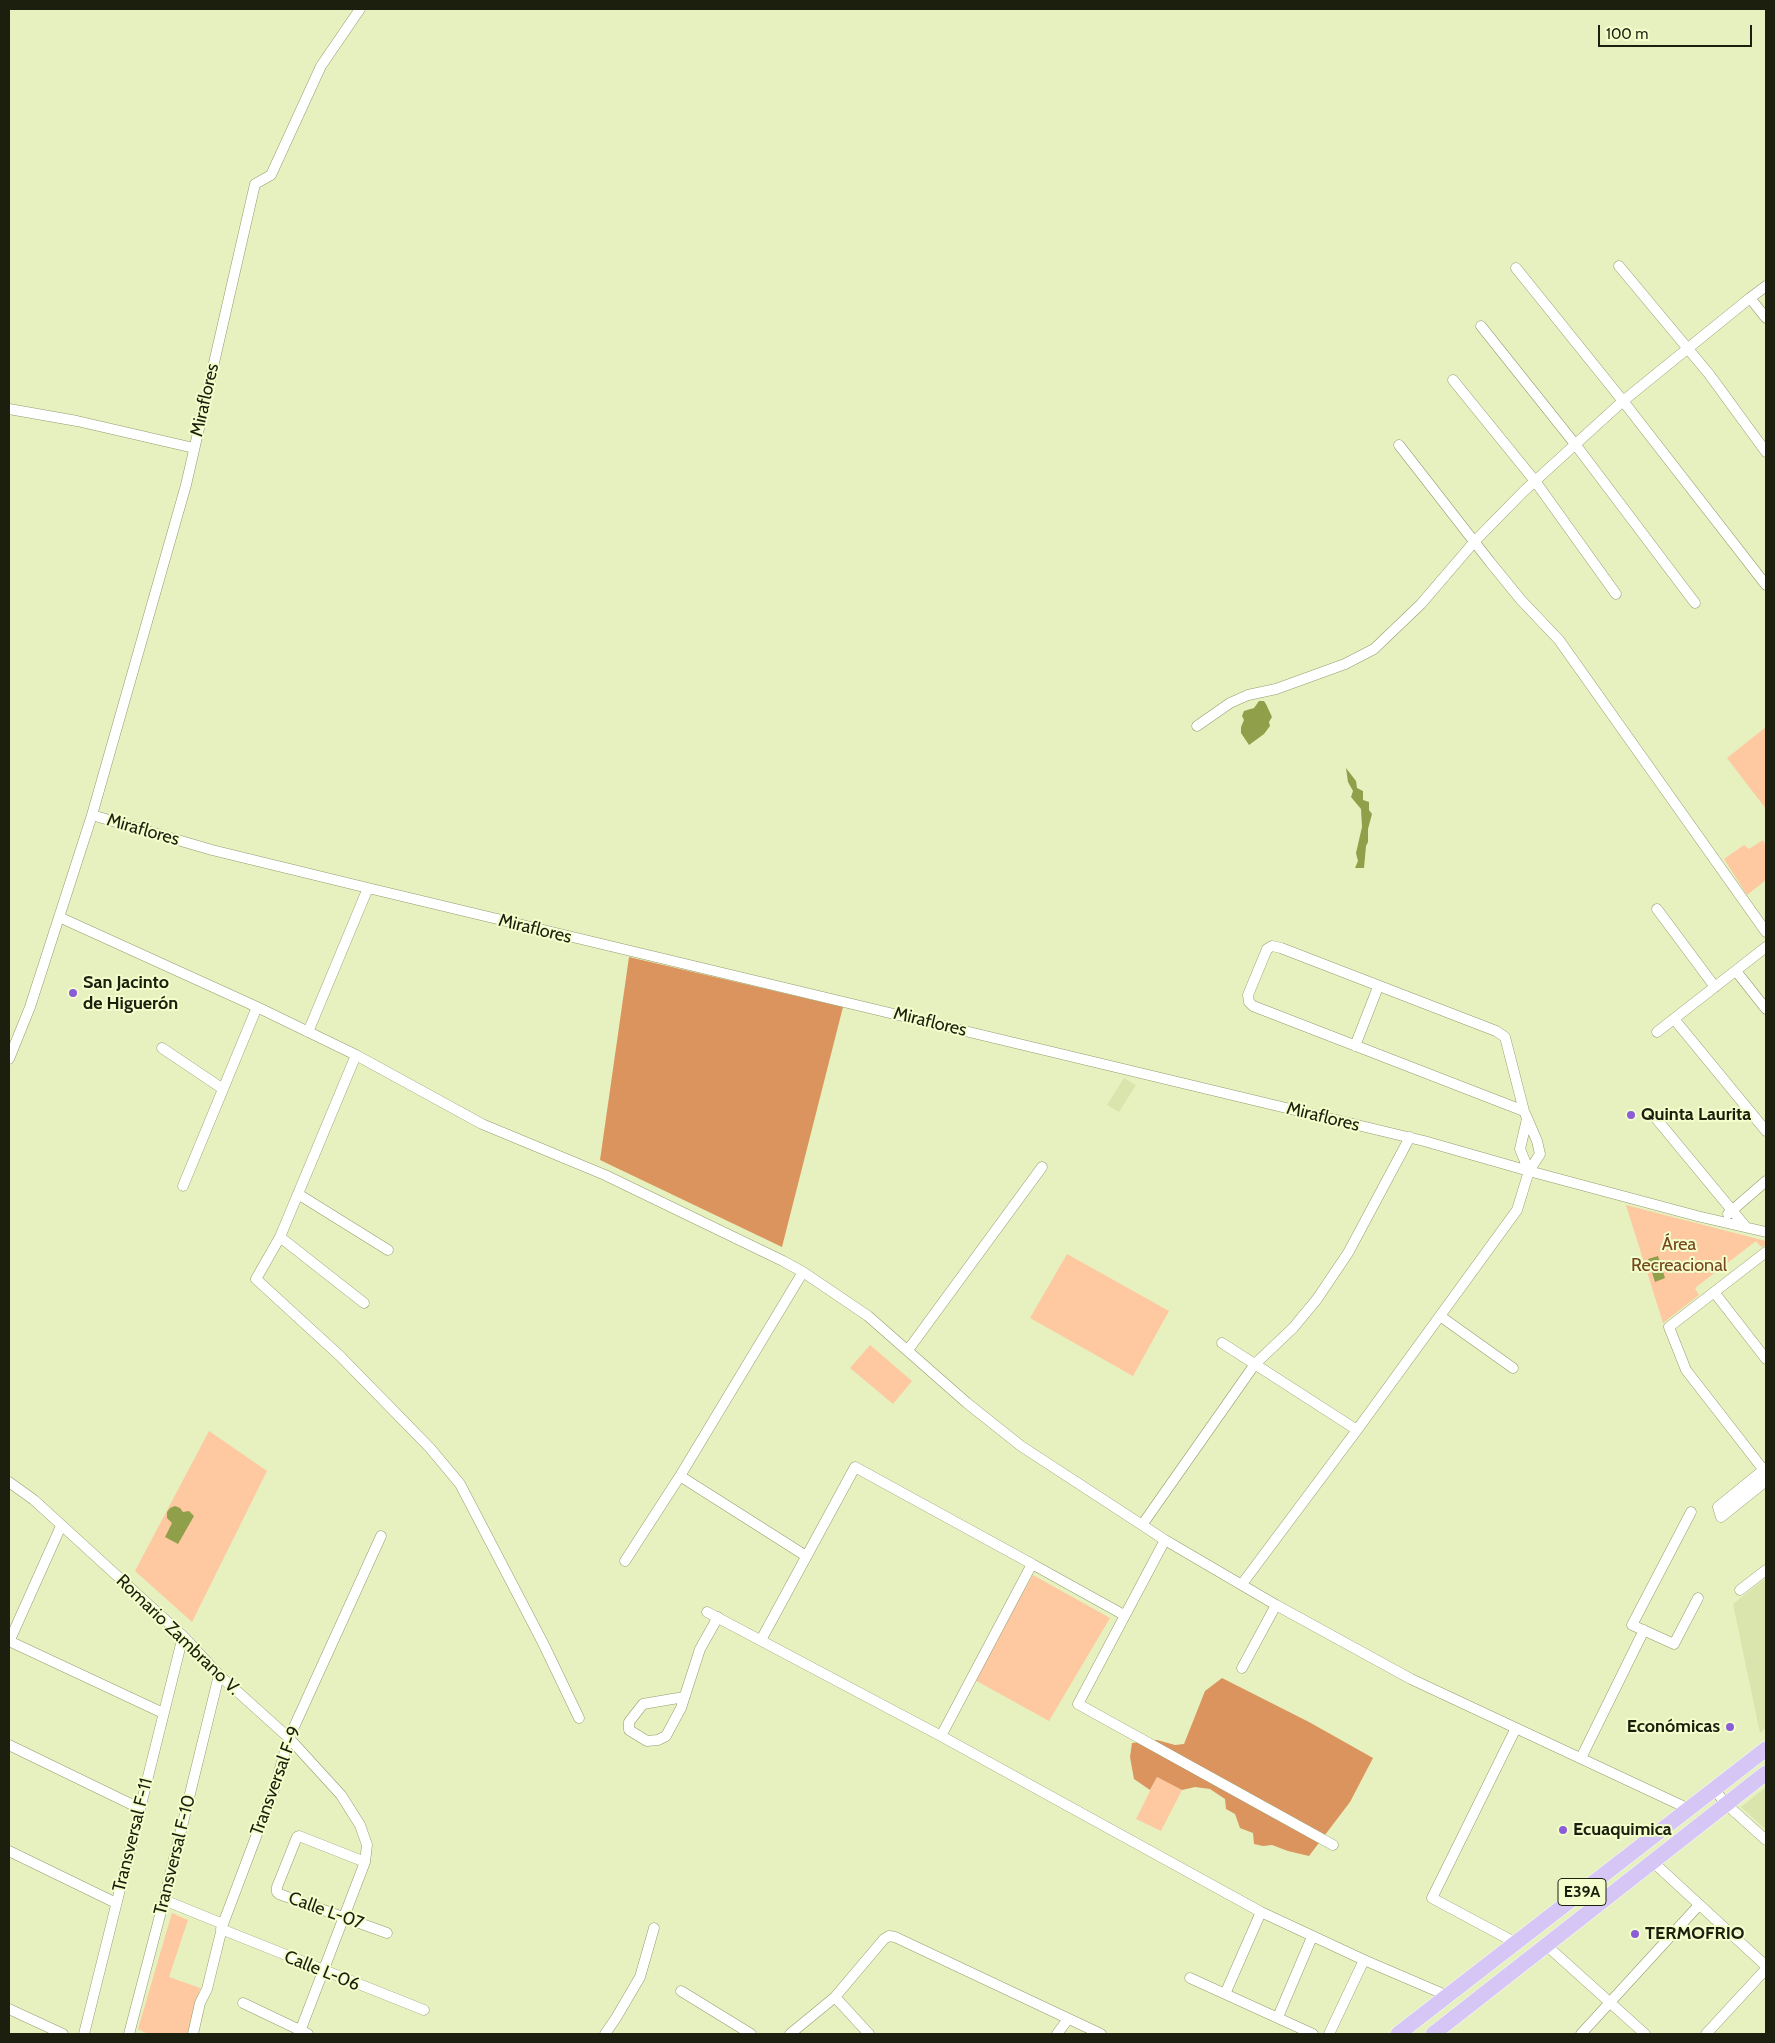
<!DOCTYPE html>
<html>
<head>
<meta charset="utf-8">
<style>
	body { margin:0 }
	#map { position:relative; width:1775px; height:2043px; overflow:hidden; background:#e6f1bf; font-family:Cabin,sans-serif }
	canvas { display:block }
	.frame { position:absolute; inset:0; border:10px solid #1c1f0d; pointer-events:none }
	.scale { position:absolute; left:1598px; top:25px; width:154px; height:22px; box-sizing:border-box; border:2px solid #1c1f0d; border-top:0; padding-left:6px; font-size:15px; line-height:18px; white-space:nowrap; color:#1c1f0d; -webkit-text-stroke:4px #f3fecc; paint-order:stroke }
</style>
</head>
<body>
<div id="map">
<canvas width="1775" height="2043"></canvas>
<div class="frame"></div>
<div class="scale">100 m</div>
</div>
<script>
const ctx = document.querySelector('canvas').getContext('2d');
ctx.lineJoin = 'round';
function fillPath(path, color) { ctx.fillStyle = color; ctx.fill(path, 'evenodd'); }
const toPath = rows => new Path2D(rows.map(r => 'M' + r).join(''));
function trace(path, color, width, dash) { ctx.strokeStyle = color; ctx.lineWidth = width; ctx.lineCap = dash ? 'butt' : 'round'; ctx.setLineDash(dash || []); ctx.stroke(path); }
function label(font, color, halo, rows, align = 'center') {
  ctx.font = font + ' Cabin,sans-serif'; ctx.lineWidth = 4; ctx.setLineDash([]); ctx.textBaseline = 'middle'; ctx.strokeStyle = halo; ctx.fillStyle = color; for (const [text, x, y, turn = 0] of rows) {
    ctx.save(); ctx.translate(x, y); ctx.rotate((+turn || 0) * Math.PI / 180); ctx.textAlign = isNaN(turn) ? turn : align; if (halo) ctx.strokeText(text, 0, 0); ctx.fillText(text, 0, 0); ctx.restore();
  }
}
fillPath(toPath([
	[1124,1078,1136,1085,1119,1112,1107,1105],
	[1766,1578,1766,1728,1760,1733,1733,1604],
	[1766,1787,1766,1830,1741,1807]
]), '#d9e5ad');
fillPath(toPath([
	[1766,727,1766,809,1727,758],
	[1763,840,1766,846,1766,880,1747,895,1724,859,1744,845,1749,849],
	[1626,1205,1766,1241,1766,1245,1761,1247,1756,1241,1695,1288,1699,1295,1663,1323],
	[1067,1254,1169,1311,1133,1376,1030,1318],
	[870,1345,912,1381,893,1404,850,1368],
	[209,1431,267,1471,192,1622,135,1571],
	[1033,1575,1110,1618,1049,1721,973,1679],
	[1157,1777,1182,1790,1161,1831,1136,1819],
	[172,1913,188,1920,169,1977,200,1988,188,2034,148,2034,138,2029]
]), '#fec8a1');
fillPath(toPath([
	[629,957,843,1007,782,1247,600,1160],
	[1222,1678,1309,1722,1373,1758,1350,1802,1309,1856,1288,1851,1272,1845,1263,1846,1254,1844,1253,1833,1240,1828,1235,1814,1226,1809,1225,1799,1210,1789,1195,1787,1182,1790,1157,1777,1150,1790,1134,1779,1130,1757,1132,1743,1157,1740,1175,1745,1184,1744,1205,1691]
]), '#db945d');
fillPath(toPath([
	[1259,701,1264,701,1266,704,1272,717,1269,722,1270,726,1264,734,1249,745,1241,733,1241,727,1244,720,1242,716,1244,711,1254,708],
	[1346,768,1356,781,1357,788,1363,791,1363,800,1369,802,1369,810,1372,814,1368,829,1368,842,1366,846,1364,868,1355,868,1358,861,1356,853,1362,827,1361,809,1351,797,1353,791,1348,782],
	[1658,1256,1665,1278,1655,1282,1648,1259],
	[175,1506,180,1508,183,1512,189,1511,194,1516,178,1544,165,1537,172,1523,167,1518,167,1512,170,1508]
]), '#909f4a');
const street = toPath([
	[1619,266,1709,374,1766,452],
	[1516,268,1623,401,1766,585],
	[1766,286,1750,298,1766,318],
	[1481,326,1575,444,1695,603],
	[1453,380,1535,481,1616,594],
	[9,409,77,421,194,448],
	[1399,445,1490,562,1521,600,1559,640,1766,932],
	[1197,726,1230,703,1248,695,1276,689,1345,664,1374,649,1421,604,1475,541,1524,491,1623,401,1750,298],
	[92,815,212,850,368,888,1424,1141,1529,1171,1697,1216,1766,1232],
	[1657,909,1715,987],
	[59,917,257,1007,356,1055,482,1124,605,1175,783,1261,803,1272,868,1316,967,1403,1021,1446,1165,1540,1276,1605,1411,1679,1689,1809],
	[1736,971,1766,1009],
	[1674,1019,1766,1131],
	[308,1032,368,888],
	[1657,1032,1766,947],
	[1355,1046,1378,987],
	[162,1048,223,1089],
	[356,1055,280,1237,256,1279,340,1356,430,1448,460,1484,543,1643,579,1718],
	[9,1059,30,1007,92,815,186,485,255,184,271,175,321,66,360,9],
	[1654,1116,1745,1226],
	[1527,1119,1520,1149,1529,1171],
	[183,1186,257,1007],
	[298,1194,388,1250],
	[1728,1214,1766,1181],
	[280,1237,364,1303],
	[1766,1252,1669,1327,1686,1370,1766,1473],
	[1714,1292,1766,1359],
	[1440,1316,1513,1368],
	[1222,1343,1357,1430],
	[908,1350,1042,1167],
	[1766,1468,1718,1507,1721,1517,1766,1481],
	[680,1476,806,1556],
	[9,1482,34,1500,183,1636,219,1675,289,1738,341,1795,360,1825,367,1845,365,1862,299,2034],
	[1691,1512,1632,1625,1674,1644,1698,1598],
	[1142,1525,1255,1364,1293,1328,1317,1299,1348,1253,1410,1137],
	[1165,1540,1078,1704,1333,1845],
	[625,1561,680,1476,803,1272],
	[1242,1584,1357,1430,1517,1210,1529,1171,1540,1154,1537,1141,1524,1111,1505,1037,1496,1031,1281,948,1272,946,1267,949,1248,995,1249,1002,1253,1006,1524,1111],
	[1740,1590,1766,1570],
	[707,1612,941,1736,1261,1912,1364,1960,1448,1996],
	[761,1640,855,1467,1032,1564],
	[9,1641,163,1713],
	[9,1642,61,1526],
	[1242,1668,1276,1605],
	[684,1697,643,1704,629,1722,629,1730,647,1741,658,1740,666,1736,681,1708,700,1649,718,1617],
	[1516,1728,1432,1898,1516,1943],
	[941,1736,1032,1564,1124,1615],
	[9,1745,139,1808],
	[1581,1758,1644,1630],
	[1714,1789,1726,1804,1766,1840],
	[9,1851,116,1903],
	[365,1862,299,1836,297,1837,277,1887,277,1892,279,1894,387,1933],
	[1653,1862,1766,1966],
	[164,1900,223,1924],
	[221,1929,424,2010],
	[1546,1945,1645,2034],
	[1190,1978,1313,2034],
	[681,1991,751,2034],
	[1225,1994,1261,1912],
	[835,1997,869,2034],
	[243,2003,308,2034],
	[9,2009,63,2034],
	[1278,2017,1312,1937],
	[84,2034,183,1636],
	[129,2034,164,1900,219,1675],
	[193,2034,200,2003,207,1989,223,1924,274,1789,289,1738,381,1536],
	[605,2034,616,2018,640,1977,654,1928],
	[790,2034,835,1997,884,1939,889,1936,895,1937,1101,2034],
	[1057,2034,1068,2019],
	[1329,2034,1364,1960],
	[1581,2034,1699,1905],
	[1706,2034,1766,1969]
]);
const primary = toPath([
	[1398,2034,1766,1749],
	[1433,2034,1766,1773]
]);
trace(street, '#939d6e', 11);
trace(primary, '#fff', 16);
trace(street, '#fff', 10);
trace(primary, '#d5c6f5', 15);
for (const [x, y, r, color] of [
	[73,993,5,"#8b5ed8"],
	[1631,1115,5,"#8b5ed8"],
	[1730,1727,5,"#8b5ed8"],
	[1563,1830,5,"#8b5ed8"],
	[1635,1934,5,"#8b5ed8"]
]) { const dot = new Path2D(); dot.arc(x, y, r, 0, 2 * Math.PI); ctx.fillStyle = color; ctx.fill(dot); trace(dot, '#f3fecc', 2); }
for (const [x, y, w] of [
	[1582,1892,48]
]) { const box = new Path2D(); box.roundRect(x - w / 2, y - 13.5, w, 27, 4); ctx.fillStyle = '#f3fecc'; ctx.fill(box); trace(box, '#1c1f0d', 1); }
label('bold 16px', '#1c1f0d', null, [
	["E39A",1582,1892]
]);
label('18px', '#1c1f0d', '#f3fecc', [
	["Miraflores",205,400,-77],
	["Miraflores",143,830,16],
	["Miraflores",535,929,14],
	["Miraflores",930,1022,14],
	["Miraflores",1323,1117,14],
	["Romario Zambrano V.",178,1635,44],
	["Transversal F-9",276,1781,-70],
	["Transversal F-11",133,1835,-76],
	["Transversal F-10",175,1855,-76],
	["Calle L-07",326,1911,20],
	["Calle L-06",322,1971,22]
]);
label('bold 18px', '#1c1f0d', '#f3fecc', [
	["San Jacinto",83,983],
	["de Higuerón",83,1004],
	["Quinta Laurita",1641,1115],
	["Económicas",1720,1727,"right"],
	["Ecuaquimica",1573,1830],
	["TERMOFRIO",1645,1934]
], 'left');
label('18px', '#75461d', '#f3fecc', [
	["Área",1679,1245],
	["Recreacional",1679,1266]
]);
</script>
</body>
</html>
